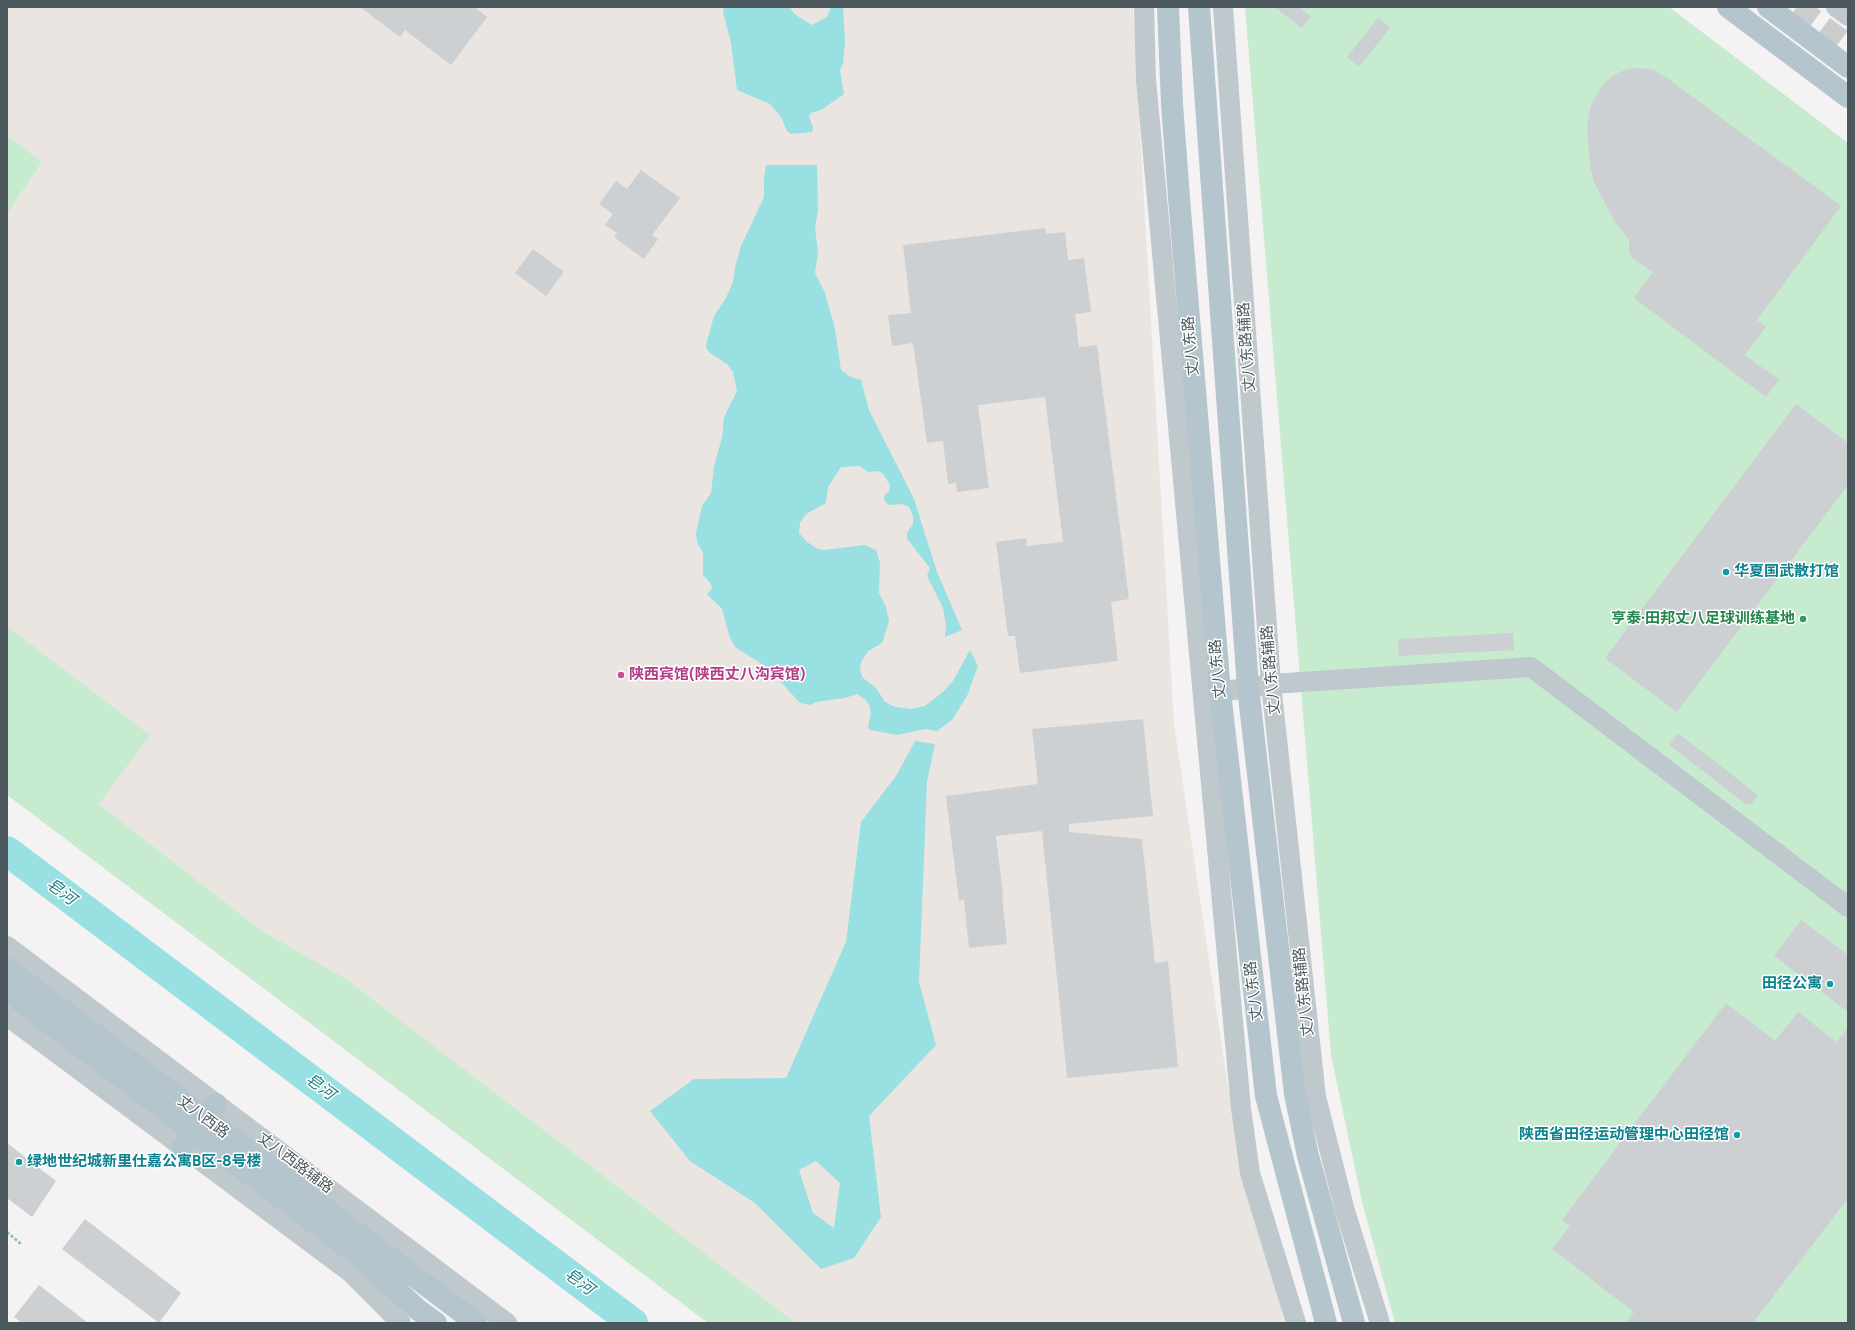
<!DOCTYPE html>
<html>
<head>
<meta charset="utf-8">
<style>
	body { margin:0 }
	#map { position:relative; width:1855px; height:1330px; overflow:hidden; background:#f4f2f2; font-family:Figtree,sans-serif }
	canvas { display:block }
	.frame { position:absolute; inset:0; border:8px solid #4c585d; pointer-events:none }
</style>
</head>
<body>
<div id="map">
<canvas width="1855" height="1330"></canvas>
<div class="frame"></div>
</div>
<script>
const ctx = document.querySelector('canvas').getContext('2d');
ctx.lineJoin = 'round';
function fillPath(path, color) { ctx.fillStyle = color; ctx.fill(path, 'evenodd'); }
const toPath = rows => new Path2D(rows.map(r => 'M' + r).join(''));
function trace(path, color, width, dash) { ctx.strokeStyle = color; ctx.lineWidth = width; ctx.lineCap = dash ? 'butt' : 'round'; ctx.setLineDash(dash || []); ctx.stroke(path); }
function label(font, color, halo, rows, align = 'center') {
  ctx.font = font + ' Figtree,"Noto Sans SC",sans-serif'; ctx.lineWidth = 3; ctx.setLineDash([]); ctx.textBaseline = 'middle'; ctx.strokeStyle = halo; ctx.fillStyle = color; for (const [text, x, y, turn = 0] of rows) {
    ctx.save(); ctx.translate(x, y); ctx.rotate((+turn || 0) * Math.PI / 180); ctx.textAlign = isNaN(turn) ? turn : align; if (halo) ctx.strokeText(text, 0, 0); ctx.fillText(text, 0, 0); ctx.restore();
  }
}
fillPath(toPath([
	[7,7,1133,7,1174,724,1230,1101,1284,1323,796,1323,345,978,262,931,99,804,149,735,7,626,7,214,42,162,7,135]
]), '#eae5e0');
fillPath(toPath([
	[1245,7,1669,7,1848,143,1848,1323,1395,1323,1362,1202,1331,1055],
	[7,135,42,162,7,214],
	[7,626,150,735,99,804,262,931,345,978,796,1323,708,1323,7,795]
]), '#c7ebce');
fillPath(toPath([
	[724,7,790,7,794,14,812,25,827,17,831,7,843,7,845,42,843,64,840,70,844,94,821,110,811,113,809,116,813,128,812,132,791,134,787,131,781,117,770,104,737,90,731,43,723,12],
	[766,165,817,165,818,210,815,228,818,252,815,273,825,293,835,329,841,370,849,376,861,380,869,410,914,499,937,572,962,630,945,637,946,625,943,608,927,576,930,568,907,539,907,533,913,524,913,516,909,507,902,504,889,505,885,502,884,496,889,491,890,485,883,474,879,471,868,472,860,466,841,467,828,487,826,503,806,514,800,523,799,533,807,542,818,549,824,550,865,545,876,550,880,563,879,593,886,607,889,621,883,641,879,645,868,651,861,662,860,671,863,678,876,688,885,702,895,707,911,709,925,706,944,691,953,681,970,650,978,666,967,696,952,720,937,731,925,729,897,735,870,730,868,727,871,713,869,705,866,700,857,694,845,698,816,702,810,705,800,703,768,668,735,647,729,635,722,609,707,594,712,589,711,584,703,575,703,553,697,542,696,533,702,506,711,493,714,466,722,438,724,417,737,391,733,372,727,364,710,353,706,348,706,345,714,316,726,298,733,282,735,268,741,246,764,197,764,178],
	[915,741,935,744,927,782,919,982,936,1045,869,1116,881,1217,854,1258,821,1269,755,1203,690,1161,650,1111,694,1079,786,1078,846,942,861,822,896,776],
	[816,1161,840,1183,834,1228,813,1213,799,1170]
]), '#99e0e2');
trace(toPath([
	[7,851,633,1323]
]), '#99e0e2', 30);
fillPath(toPath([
	[360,7,474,7,487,17,451,65,405,30,400,37],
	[1274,7,1299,7,1311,16,1302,28],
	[1378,18,1390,28,1359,67,1347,57],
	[1640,68,1654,70,1667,78,1841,206,1757,320,1766,327,1745,355,1779,380,1766,397,1634,298,1653,272,1632,258,1629,252,1629,240,1615,222,1594,182,1590,166,1587,125,1591,105,1603,84,1615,74,1628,69],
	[641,170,680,198,652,235,658,239,644,259,614,237,617,233,605,225,613,214,599,204,616,181,627,189],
	[1045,228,1046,234,1065,232,1068,260,1084,258,1091,312,1075,314,1079,347,1097,345,1129,599,1111,602,1118,661,1020,673,1015,636,1008,636,996,542,1026,538,1027,546,1063,542,1045,397,978,405,989,488,957,492,956,483,948,484,943,441,927,443,913,343,892,346,888,315,911,313,903,245],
	[533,249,564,272,546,296,515,273],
	[1796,404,1848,443,1848,485,1677,712,1605,658],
	[1513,633,1514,650,1399,656,1398,639],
	[1143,719,1153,816,1069,824,1069,832,1142,839,1155,963,1168,961,1178,1067,1067,1078,1042,831,996,836,1003,895,1002,895,1007,944,969,948,964,900,959,901,946,796,1038,784,1032,729],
	[1678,733,1758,795,1751,804,1746,804,1669,745],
	[1801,920,1848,955,1848,1012,1774,956],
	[1726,1003,1775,1041,1798,1012,1836,1042,1848,1028,1848,1198,1753,1323,1626,1323,1634,1312,1552,1249,1570,1226,1562,1220],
	[7,1143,56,1181,32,1217,7,1198],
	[85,1219,181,1293,159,1323,62,1249],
	[39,1285,88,1323,22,1323,14,1317]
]), '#ccd0d2');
trace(toPath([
	[1797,7,1848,45]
]), '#cacccd', 22, [22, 11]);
trace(toPath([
	[7,1232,21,1244]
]), '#82c599', 2.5, [3, 2]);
trace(toPath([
	[1144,7,1146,80,1241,1108,1250,1173,1296,1323],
	[1223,7,1271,684,1316,1097,1345,1211,1380,1323],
	[1836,7,1848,16],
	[1220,692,1271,684,1531,667,1848,907],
	[7,946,507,1323],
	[7,1016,350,1272,401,1323]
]), '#bfc8cc', 20);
trace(toPath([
	[1168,7,1172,104,1179,198,1220,692,1266,1096,1326,1323],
	[1199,7,1248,688,1295,1094,1308,1156,1354,1323],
	[1728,7,1848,97],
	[1768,7,1848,67],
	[7,968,476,1323],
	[7,991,360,1257,417,1309,436,1323],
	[183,1147,216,1104]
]), '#b5c5cd', 22);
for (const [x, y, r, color] of [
	[1726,572,4,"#0f9aa8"],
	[1803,619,4,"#2e9e5b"],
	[621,675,4,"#d1479c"],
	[1830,984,4,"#0f9aa8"],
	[1737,1135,4,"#0f9aa8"],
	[19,1162,4,"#0f9aa8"]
]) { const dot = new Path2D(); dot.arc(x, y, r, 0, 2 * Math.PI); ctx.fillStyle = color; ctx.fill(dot); trace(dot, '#fff', 1.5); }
label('15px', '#4c585d', '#fff', [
	["丈八东路",1191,346,-95],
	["丈八东路辅路",1247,347,-94],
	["丈八东路",1218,669,-95],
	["丈八东路辅路",1271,670,-95],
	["丈八东路",1254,991,-97],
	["丈八东路辅路",1304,992,-96],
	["丈八西路",203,1117,37],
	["丈八西路辅路",295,1163,37]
]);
label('bold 15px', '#0d838f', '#fff', [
	["华夏国武散打馆",1734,572],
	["田径公寓",1822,984,"right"],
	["陕西省田径运动管理中心田径馆",1729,1135,"right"],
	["绿地世纪城新里仕嘉公寓B区-8号楼",27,1162]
], 'left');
label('bold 15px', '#27864d', '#fff', [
	["亨泰·田邦丈八足球训练基地",1795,619]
], 'right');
label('bold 15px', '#b23c85', '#fff', [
	["陕西宾馆(陕西丈八沟宾馆)",629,675]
], 'left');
label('italic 16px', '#1b7e81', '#fff', [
	["皂河",61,892,37],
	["皂河",320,1087,37],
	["皂河",579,1282,37]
]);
</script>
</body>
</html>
